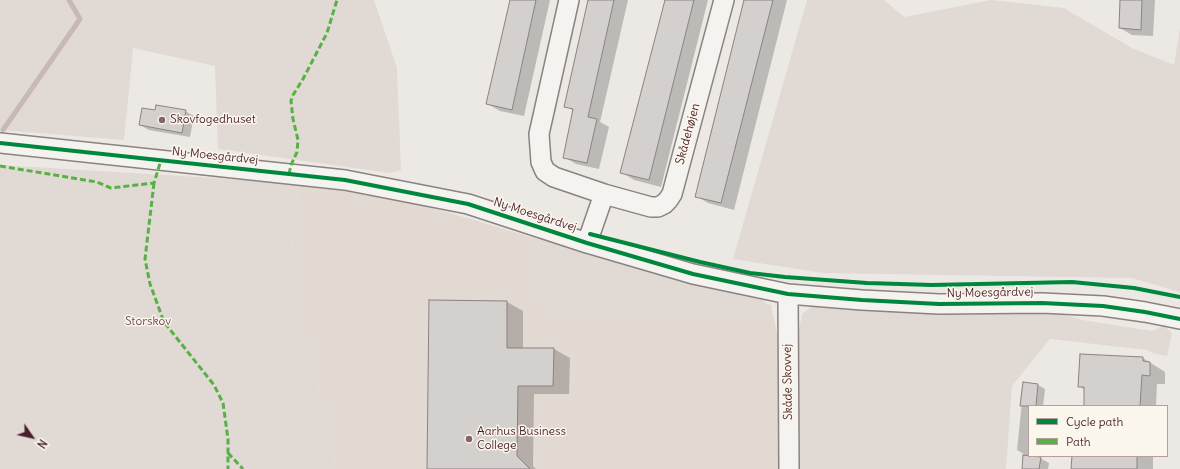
<!DOCTYPE html>
<html>
<head>
<meta charset="utf-8">
<style>
	body { margin:0 }
	#map { position:relative; width:1180px; height:469px; overflow:hidden; background:#ece9e4; font-family:Delius,sans-serif }
	canvas { display:block }
	.legend { position:absolute; left:1028px; top:405px; width:140px; height:52px; box-sizing:border-box; background:#fbf7ec; border:1px solid #b4a19f; margin:0; padding:5px 7px; list-style:none; font-size:12px; color:#4a1f2b }
	.legend li { display:flex; align-items:center; gap:8px; height:20px }
	.legend b { width:20px; border:1px solid #b4a19f }
	.north { position:absolute; left:12px; top:417px; width:40px; height:40px; -webkit-text-stroke:3px #fbf7ec; paint-order:stroke; rotate:124deg; font-size:11px; font-weight:700; line-height:16px; text-align:center; color:#4a1f2b }
	.north::after { content:''; display:block; margin:auto; width:14px; height:18px; background:#4a1f2b; clip-path:polygon(50% 0,100% 100%,50% 72%,0 100%) }
</style>
</head>
<body>
<div id="map">
<canvas width="1180" height="469"></canvas>
<ul class="legend">
<li><b style="height:5px;background:#00873e"></b>Cycle path</li>
<li><b style="height:5px;background:#57b146"></b>Path</li>
</ul>
<div class="north">N</div>
</div>
<script>
const ctx = document.querySelector('canvas').getContext('2d');
ctx.lineJoin = 'round';
function fillPath(path, color) { ctx.fillStyle = color; ctx.fill(path, 'evenodd'); }
const toPath = rows => new Path2D(rows.map(r => 'M' + r).join(''));
function trace(path, color, width, dash) { ctx.strokeStyle = color; ctx.lineWidth = width; ctx.lineCap = dash ? 'butt' : 'round'; ctx.setLineDash(dash || []); ctx.stroke(path); }
function label(font, color, halo, rows, align = 'center') {
  ctx.font = font + ' Delius,sans-serif'; ctx.lineWidth = 3; ctx.setLineDash([]); ctx.textBaseline = 'middle'; ctx.strokeStyle = halo; ctx.fillStyle = color; for (const [text, x, y, turn = 0] of rows) {
    ctx.save(); ctx.translate(x, y); ctx.rotate((+turn || 0) * Math.PI / 180); ctx.textAlign = isNaN(turn) ? turn : align; if (halo) ctx.strokeText(text, 0, 0); ctx.fillText(text, 0, 0); ctx.restore();
  }
}
fillPath(toPath([
	[298,183,385,195,471,219,667,278,771,305,781,352,779,469,337,469,290,259]
]), '#e2d9d3');
fillPath(toPath([
	[0,0,374,0,397,68,401,170,390,173,218,149,215,66,133,48,124,140,0,130],
	[807,0,884,0,904,17,991,0,1064,8,1132,48,1174,65,1180,28,1180,292,1132,278,823,273,733,259],
	[0,165,298,183,290,259,337,469,0,469],
	[543,239,763,300,769,308,768,316,553,315,534,296,530,250],
	[814,305,1055,312,1082,320,1152,331,1164,326,1172,333,1167,356,1156,354,1147,350,1050,339,1012,386,1006,469,799,469,799,330,802,314]
]), '#e1d9d4');
fillPath(toPath([
	[511,0,550,0,524,116,500,111,488,104],
	[589,0,628,0,600,122,609,127,599,169,576,164,564,157,574,111,565,106],
	[666,0,708,0,661,187,634,180,621,172],
	[745,0,787,0,734,210,708,203,696,196],
	[1121,0,1155,0,1153,36,1132,35,1120,28],
	[156,111,185,111,194,116,190,137,149,130,140,125],
	[507,302,523,311,523,349,554,349,570,358,569,394,534,394,533,466,536,469,428,469],
	[1143,358,1165,372,1165,384,1157,384,1156,406,1085,406,1085,390,1079,386],
	[1024,383,1038,385,1045,389,1043,406,1029,406,1029,456,1037,456,1037,457,1040,458,1049,463,1048,469,1023,469,1024,454,1017,450],
	[1073,456,1153,456,1153,469,1072,469]
]), '#0003');
trace(toPath([
	[3,130,80,19,69,0]
]), '#c8b9b6', 5);
const building = toPath([
	[510,0,536,0,512,110,486,104,510,0],
	[588,0,614,0,588,117,597,119,587,163,563,158,573,109,564,107,588,0],
	[665,0,694,0,649,180,620,173,665,0],
	[744,0,773,0,721,203,695,197,744,0],
	[1120,0,1142,0,1141,30,1119,28,1120,0],
	[156,105,186,110,182,133,139,125,142,108,155,110,156,105],
	[429,300,507,301,507,348,554,348,553,386,518,386,517,456,530,469,427,469,429,300],
	[1080,354,1143,357,1143,361,1150,362,1150,376,1142,375,1140,406,1084,406,1084,387,1078,387,1080,354],
	[1023,382,1038,384,1036,406,1020,406,1023,382],
	[1023,455,1041,457,1039,469,1022,469,1023,455],
	[1072,456,1137,456,1137,469,1071,469,1072,456]
]);
fillPath(building, '#d4d0cd');
trace(building, '#8b8282', 1);
const minor = toPath([
	[569,0,539,134,541,162,545,171,554,177,604,194],
	[0,143,345,180,468,204,587,243,693,274,788,294,862,300,939,304,1042,303,1103,306,1145,312,1180,319],
	[587,243,604,194,651,207,658,207,664,204,668,200,672,194,724,0],
	[788,294,789,469]
]);
trace(minor, '#8b8282', 22);
trace(minor, '#f4f3ef', 19);
trace(toPath([
	[0,166,97,182,111,188,154,183,161,160],
	[289,174,291,165,297,152,298,140,293,119,291,101,293,95,303,79,327,33,337,0],
	[154,183,145,259,150,284,164,322,214,385,223,403,228,439,228,469],
	[228,453,243,469]
]), '#57b146', 3, [6, 3]);
trace(toPath([
	[0,143,345,180,468,204,587,243,693,274,788,294,862,300,939,304,1042,303,1103,306,1145,312,1180,319],
	[590,234,700,262,750,273,785,277,867,283,932,285,1072,282,1134,288,1180,297]
]), '#00873e', 4);
for (const [x, y, r, color] of [
	[162,120,4,"#83666c"],
	[469,439,4,"#83666c"]
]) { const dot = new Path2D(); dot.arc(x, y, r, 0, 2 * Math.PI); ctx.fillStyle = color; ctx.fill(dot); trace(dot, '#fbf7ec', 1.5); }
label('12px', '#4a1f2b', '#fbf7ec', [
	["Skovfogedhuset",170,120],
	["Aarhus Business",477,432],
	["College",477,446]
], 'left');
label('12px', '#4a1f2b', '#fbf7ec', [
	["Skådehøjen",688,134,-75],
	["Ny Moesgårdvej",215,156,6],
	["Ny Moesgårdvej",535,215,18],
	["Ny Moesgårdvej",990,293,-1],
	["Skåde Skovvej",788,382,-91]
]);
label('12px', '#6e4a52', '#fbf7ec', [
	["Storskov",148,322]
]);
</script>
</body>
</html>
